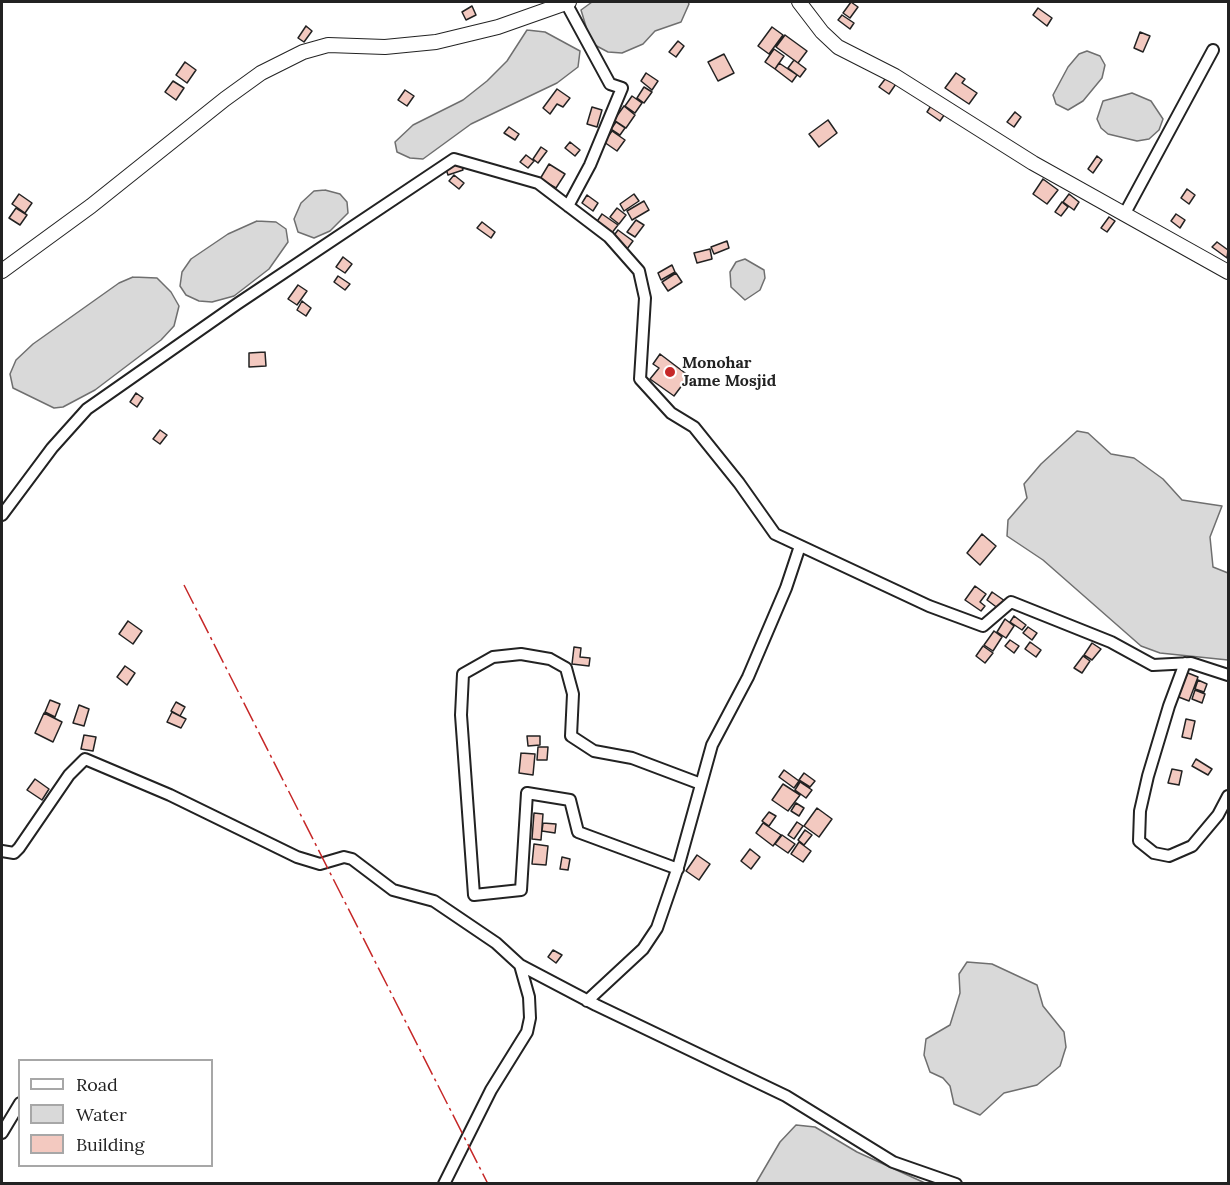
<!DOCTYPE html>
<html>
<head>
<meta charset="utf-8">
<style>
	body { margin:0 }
	#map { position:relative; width:1230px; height:1185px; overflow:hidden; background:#fff; font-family:Lora,serif }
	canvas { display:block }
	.frame { position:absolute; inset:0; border:3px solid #222; pointer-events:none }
	.legend { position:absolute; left:18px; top:1059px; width:195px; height:108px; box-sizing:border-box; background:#fff; border:2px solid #a7a7a7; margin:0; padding:8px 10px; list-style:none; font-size:18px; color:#222 }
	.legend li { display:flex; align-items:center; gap:12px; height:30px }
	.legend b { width:30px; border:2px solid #a7a7a7 }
</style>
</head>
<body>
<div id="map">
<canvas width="1230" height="1185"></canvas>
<div class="frame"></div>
<ul class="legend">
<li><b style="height:8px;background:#fff"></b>Road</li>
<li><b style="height:16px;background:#d9d9d9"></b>Water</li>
<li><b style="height:16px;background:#f3c9c0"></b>Building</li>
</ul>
</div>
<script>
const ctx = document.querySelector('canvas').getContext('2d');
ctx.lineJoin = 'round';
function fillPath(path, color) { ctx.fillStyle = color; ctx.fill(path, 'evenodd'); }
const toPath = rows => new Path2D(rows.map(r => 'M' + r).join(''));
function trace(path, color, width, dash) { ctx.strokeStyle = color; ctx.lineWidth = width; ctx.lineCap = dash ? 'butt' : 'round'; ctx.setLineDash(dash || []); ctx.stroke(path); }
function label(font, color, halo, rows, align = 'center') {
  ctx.font = font + ' Lora,serif'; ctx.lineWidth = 4.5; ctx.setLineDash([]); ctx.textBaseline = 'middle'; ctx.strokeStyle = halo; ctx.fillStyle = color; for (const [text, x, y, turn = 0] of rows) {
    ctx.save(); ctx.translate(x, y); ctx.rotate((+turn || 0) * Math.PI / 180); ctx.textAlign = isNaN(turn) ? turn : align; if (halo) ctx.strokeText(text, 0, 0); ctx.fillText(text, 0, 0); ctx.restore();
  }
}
const water = toPath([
	[592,2,688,2,689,4,681,22,655,31,643,44,622,53,608,52,591,43,581,10,592,2],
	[527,30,545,32,580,51,578,67,557,83,471,124,423,159,410,158,397,152,395,142,413,125,463,100,487,81,507,61,527,30],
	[1087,51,1100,56,1105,65,1102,78,1083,101,1068,110,1056,104,1053,95,1068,67,1079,54,1087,51],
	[1132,93,1151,101,1163,119,1159,130,1149,139,1137,141,1108,134,1101,128,1097,119,1103,101,1132,93],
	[325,190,340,194,347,202,348,213,330,231,314,238,298,232,294,219,301,203,314,191,325,190],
	[257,221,276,222,286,229,288,242,269,269,234,296,212,302,199,301,186,295,180,286,182,272,191,259,228,234,257,221],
	[745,259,764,270,765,278,760,290,745,300,731,287,730,272,736,262,745,259],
	[133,277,157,278,171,292,179,306,174,326,161,340,95,390,63,407,54,408,13,388,10,374,16,360,33,344,119,283,133,277],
	[1077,431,1088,433,1111,454,1134,458,1163,479,1182,500,1222,506,1210,537,1213,567,1228,573,1228,660,1160,653,1141,646,1043,560,1007,536,1008,520,1027,498,1024,484,1041,464,1077,431],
	[967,962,992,964,1037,985,1043,1006,1064,1032,1066,1047,1060,1066,1037,1085,1004,1093,980,1115,954,1104,950,1086,943,1078,930,1072,924,1055,926,1039,950,1025,960,993,959,974,967,962],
	[796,1125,815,1127,857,1152,925,1183,756,1183,780,1142,796,1125]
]);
fillPath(water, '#d9d9d9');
trace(water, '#6f6f6f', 1.5);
const building = toPath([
	[851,2,858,7,850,18,843,13,851,2],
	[472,6,476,15,466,20,462,12,472,6],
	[1038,8,1052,18,1047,26,1033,15,1038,8],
	[842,15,854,23,850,29,838,20,842,15],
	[306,26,312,31,304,42,298,38,306,26],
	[772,27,783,35,769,54,758,46,772,27],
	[1140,32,1150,36,1143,52,1134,48,1140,32],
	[785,35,807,51,798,63,776,47,785,35],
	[678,41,684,46,676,57,669,52,678,41],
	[774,49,784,56,775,69,765,62,774,49],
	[724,54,734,73,718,81,708,62,724,54],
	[794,60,806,69,800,77,788,68,794,60],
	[185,62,196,70,187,83,176,75,185,62],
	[779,63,797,75,792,82,775,69,779,63],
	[646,73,658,81,652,90,641,81,646,73],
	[956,73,965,79,962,83,977,93,969,104,945,88,956,73],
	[889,74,898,81,889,94,879,87,889,74],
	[173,81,184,88,176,100,165,92,173,81],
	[644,87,652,92,644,103,637,98,644,87],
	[557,89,570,98,563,107,557,104,550,114,543,108,557,89],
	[405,90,414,96,407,106,398,100,405,90],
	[632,96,642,103,635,113,625,106,632,96],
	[936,98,949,108,940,121,927,112,936,98],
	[624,106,635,115,626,128,614,120,624,106],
	[592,107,602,110,597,127,587,124,592,107],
	[1015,112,1021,117,1014,127,1007,122,1015,112],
	[828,120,837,133,819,147,809,134,828,120],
	[616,122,625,128,620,135,611,129,616,122],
	[509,127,519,134,515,140,504,133,509,127],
	[612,131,625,140,617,151,604,142,612,131],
	[570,142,580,150,575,156,565,148,570,142],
	[541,147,547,151,538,163,533,159,541,147],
	[526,155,534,161,528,168,520,162,526,155],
	[1097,156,1102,160,1093,173,1088,169,1097,156],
	[461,163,463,170,448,175,446,169,461,163],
	[549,164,565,174,556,188,540,179,549,164],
	[454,175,464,183,459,189,449,181,454,175],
	[1043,179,1058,190,1047,204,1033,194,1043,179],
	[1187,189,1195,195,1189,204,1181,198,1187,189],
	[19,194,32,203,25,213,12,204,19,194],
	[634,194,639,201,624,211,620,204,634,194],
	[1069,194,1079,202,1074,210,1063,202,1069,194],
	[587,195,598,203,593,211,582,203,587,195],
	[644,201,649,210,632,220,627,211,644,201],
	[1062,202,1068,207,1061,216,1055,212,1062,202],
	[16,208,27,215,20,225,9,218,16,208],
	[617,208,626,215,619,224,610,217,617,208],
	[602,214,618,225,611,234,596,223,602,214],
	[1176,214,1185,220,1180,228,1171,221,1176,214],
	[1109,217,1115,221,1107,232,1101,228,1109,217],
	[636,220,644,225,635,237,627,232,636,220],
	[482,222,495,232,491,238,477,228,482,222],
	[618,230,633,241,627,249,612,238,618,230],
	[727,241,729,248,714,254,711,247,727,241],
	[1217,242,1228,250,1227,258,1212,247,1217,242],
	[710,249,712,259,697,263,694,253,710,249],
	[343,257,352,264,345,273,336,267,343,257],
	[672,265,675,272,661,280,658,273,672,265],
	[676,273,682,282,668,291,662,282,676,273],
	[338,276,350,284,345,290,334,282,338,276],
	[298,285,307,291,297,305,288,299,298,285],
	[302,301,311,308,306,316,297,310,302,301],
	[265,352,266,366,249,367,249,353,265,352],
	[660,354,689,376,674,396,650,379,659,368,653,364,660,354],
	[136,393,143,398,137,407,130,402,136,393],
	[160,430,167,435,160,444,153,439,160,430],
	[982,534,996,546,980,565,967,553,982,534],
	[975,586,986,594,980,602,985,606,981,611,965,600,975,586],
	[992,592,1005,601,999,609,987,600,992,592],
	[1014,616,1026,625,1022,630,1010,622,1014,616],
	[1005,619,1014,626,1006,638,997,632,1005,619],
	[128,621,142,631,133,644,119,634,128,621],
	[1028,627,1037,633,1032,640,1023,633,1028,627],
	[994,631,1002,637,993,651,984,645,994,631],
	[1010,640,1019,646,1014,653,1005,646,1010,640],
	[1030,642,1041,650,1036,657,1025,649,1030,642],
	[1092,643,1101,649,1092,660,1084,655,1092,643],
	[983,646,993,653,985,663,976,656,983,646],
	[574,647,581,648,580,657,590,658,589,666,572,664,574,647],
	[1083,656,1090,661,1082,673,1074,668,1083,656],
	[125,666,135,673,127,685,117,677,125,666],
	[1188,673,1198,677,1189,701,1176,696,1188,673],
	[1198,680,1207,684,1204,692,1195,689,1198,680],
	[1195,690,1205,694,1202,703,1192,699,1195,690],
	[50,700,60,704,55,717,45,712,50,700],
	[176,702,185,707,180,716,171,711,176,702],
	[79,705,89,709,84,726,73,723,79,705],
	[172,712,186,719,181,728,167,722,172,712],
	[44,713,62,722,53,742,35,733,44,713],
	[1186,719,1195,721,1191,739,1182,737,1186,719],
	[84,735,96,737,93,751,81,749,84,735],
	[527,736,540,736,540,745,528,746,527,736],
	[538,747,548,747,547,760,537,760,538,747],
	[521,753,535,754,533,775,519,773,521,753],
	[1196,759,1212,769,1208,775,1192,766,1196,759],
	[1172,769,1182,771,1179,785,1168,783,1172,769],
	[784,770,799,781,794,788,779,777,784,770],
	[804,773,815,781,810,787,799,780,804,773],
	[35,779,49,789,42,800,27,790,35,779],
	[800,782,812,790,806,798,795,790,800,782],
	[783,784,800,795,788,811,772,800,783,784],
	[796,803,804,808,799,816,791,811,796,803],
	[817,808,832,819,819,837,804,826,817,808],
	[769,812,776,816,769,826,762,821,769,812],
	[534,813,543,814,541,840,532,839,534,813],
	[797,822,803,826,794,839,788,835,797,822],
	[543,823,556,824,555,833,542,831,543,823],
	[763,823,781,835,773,846,756,833,763,823],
	[805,830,812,835,804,845,798,840,805,830],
	[782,835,795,844,788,853,775,844,782,835],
	[799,842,811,851,803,862,791,854,799,842],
	[534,844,548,846,546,865,532,864,534,844],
	[750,849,760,857,751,869,741,861,750,849],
	[697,855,710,864,699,880,686,871,697,855],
	[562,857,570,859,568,870,560,869,562,857],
	[553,950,562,955,556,963,548,957,553,950]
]);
fillPath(building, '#f3c9c0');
trace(building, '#222', 1.5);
const minor = toPath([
	[566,3,610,84,622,88,590,165,568,206],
	[1125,213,1213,50],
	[2,515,52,448,87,409,237,304,454,159,538,183,609,237,639,271,645,298,640,379,671,413,694,427,739,483,775,534,929,606,983,626,1011,602,1111,642,1153,665,1191,663,1228,675],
	[1185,663,1169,706,1148,776,1140,811,1139,841,1154,853,1169,856,1192,846,1218,815,1228,796],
	[2,851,14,853,19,848,69,775,85,759,170,795,297,857,320,864,344,857,352,859,393,890,434,901,496,943,520,965,529,997,530,1018,527,1032,491,1090,444,1184],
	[678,869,578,832,570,800,527,793,521,890,474,895,461,715,463,674,493,657,521,654,550,659,566,668,573,694,571,736,594,751,632,758,701,784],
	[520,965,596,1005,786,1096,893,1162,956,1184],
	[587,1001,643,949,657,928,679,864,712,745,748,677,786,588,800,546],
	[2,1133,20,1103]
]);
const tertiary = toPath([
	[799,2,822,32,838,47,895,76,1033,163,1228,272],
	[2,271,91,206,225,99,261,73,303,52,328,45,385,47,436,42,498,27,569,2]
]);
trace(minor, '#222', 14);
trace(tertiary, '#222', 16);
trace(minor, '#fff', 10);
trace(tertiary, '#fff', 14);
trace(toPath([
	[184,585,488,1184]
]), '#c62828', 1.5, [21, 4.5, 3, 4.5]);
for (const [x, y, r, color] of [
	[670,372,6,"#c62828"]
]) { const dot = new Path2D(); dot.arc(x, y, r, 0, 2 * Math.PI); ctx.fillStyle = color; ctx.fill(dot); trace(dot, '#fff', 2); }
label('bold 16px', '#222', '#fff', [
	["Monohar",682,363],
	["Jame Mosjid",682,381]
], 'left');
</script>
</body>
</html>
